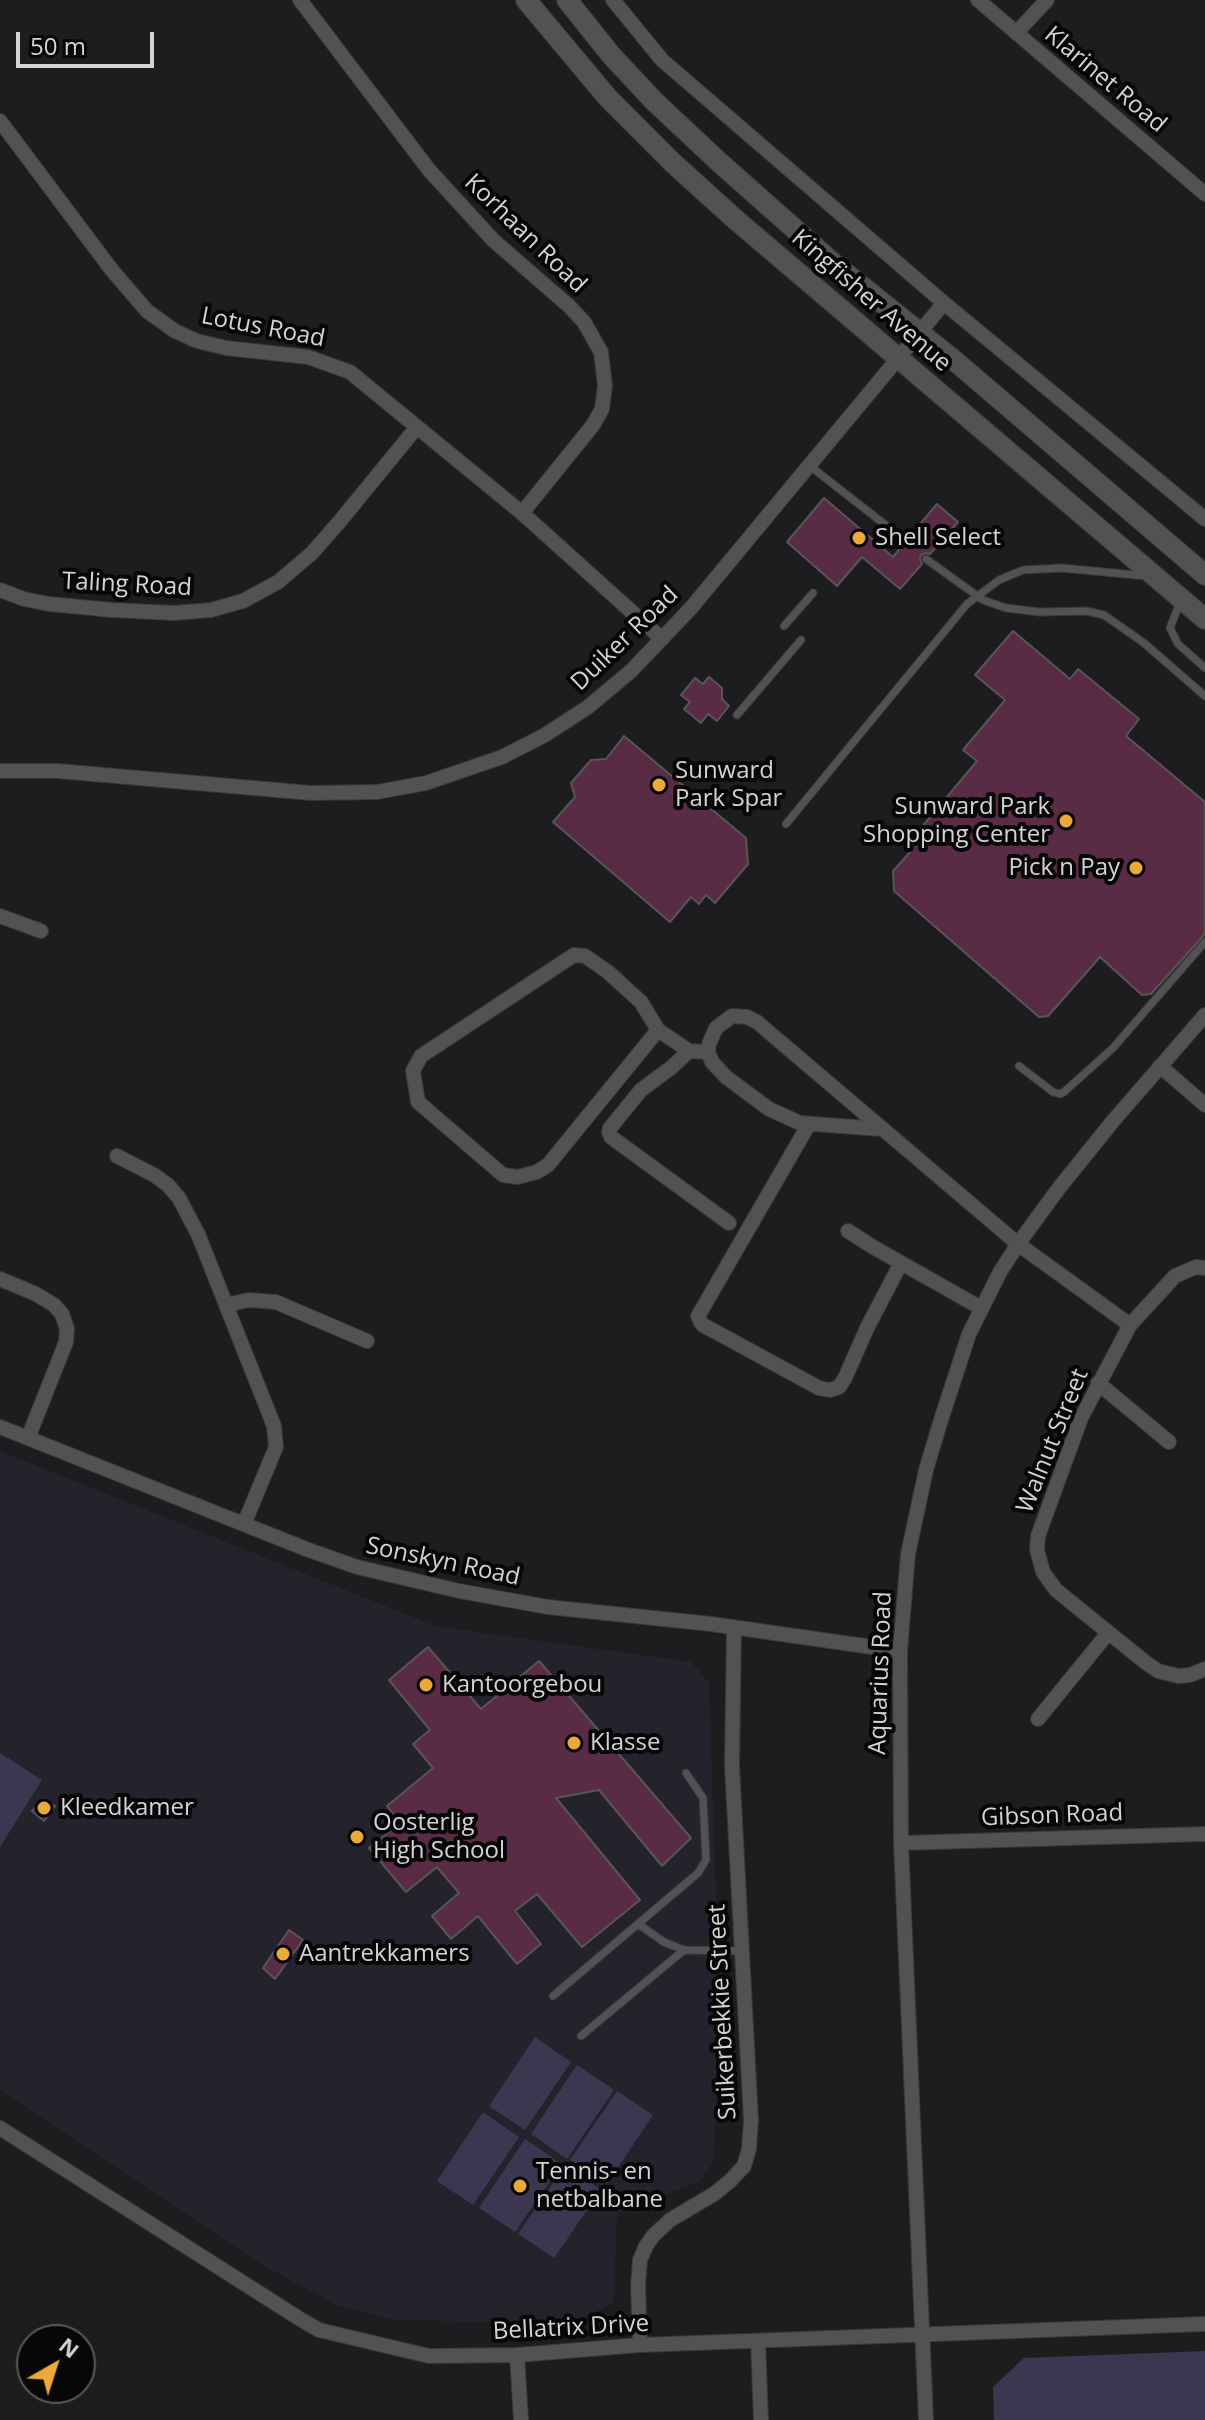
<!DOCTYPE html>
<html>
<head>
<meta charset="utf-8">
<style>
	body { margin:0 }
	#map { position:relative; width:1205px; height:2420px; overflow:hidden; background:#1d1d1f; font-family:"Open Sans",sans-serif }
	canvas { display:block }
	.north { position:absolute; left:16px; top:2324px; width:80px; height:80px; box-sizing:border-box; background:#080708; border:2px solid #59595a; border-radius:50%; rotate:39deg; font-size:22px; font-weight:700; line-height:32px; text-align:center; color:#d3d3d5 }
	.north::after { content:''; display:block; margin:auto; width:28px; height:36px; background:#eba93a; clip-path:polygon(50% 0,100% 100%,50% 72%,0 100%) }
	.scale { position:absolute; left:16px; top:32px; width:138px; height:36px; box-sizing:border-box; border:4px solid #d3d3d5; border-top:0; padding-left:10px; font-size:24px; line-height:28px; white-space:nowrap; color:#d3d3d5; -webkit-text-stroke:6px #080708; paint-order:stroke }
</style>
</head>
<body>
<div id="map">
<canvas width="1205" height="2420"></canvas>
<div class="north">N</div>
<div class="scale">50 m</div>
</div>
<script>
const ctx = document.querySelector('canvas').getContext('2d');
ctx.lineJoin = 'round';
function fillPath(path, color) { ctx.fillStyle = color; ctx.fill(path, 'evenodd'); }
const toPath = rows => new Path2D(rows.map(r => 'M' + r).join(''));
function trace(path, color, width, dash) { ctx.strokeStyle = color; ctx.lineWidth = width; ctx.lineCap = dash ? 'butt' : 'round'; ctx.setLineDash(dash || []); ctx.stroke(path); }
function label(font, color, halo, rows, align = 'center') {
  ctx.font = font + ' "Open Sans",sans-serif'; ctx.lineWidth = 8; ctx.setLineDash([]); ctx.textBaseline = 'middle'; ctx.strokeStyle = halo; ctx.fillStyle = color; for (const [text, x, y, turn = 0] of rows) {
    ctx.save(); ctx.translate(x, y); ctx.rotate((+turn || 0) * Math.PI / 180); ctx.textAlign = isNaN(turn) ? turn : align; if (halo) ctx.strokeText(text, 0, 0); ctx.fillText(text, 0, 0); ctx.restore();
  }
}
fillPath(toPath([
	[0,1451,435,1626,691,1662,709,1682,719,1991,714,2160,701,2181,617,2213,614,2302,575,2323,393,2320,335,2304,268,2268,0,2090]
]), '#24232b');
fillPath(toPath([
	[0,1753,42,1780,0,1847],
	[535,2037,571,2062,525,2130,489,2106],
	[577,2065,614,2090,567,2159,531,2134],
	[617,2091,653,2115,607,2184,570,2160],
	[483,2112,519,2137,473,2205,437,2181],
	[525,2139,562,2164,515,2232,479,2208],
	[565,2165,601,2190,554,2258,518,2234],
	[1205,2351,1205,2420,994,2420,993,2387,1024,2358]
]), '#3c3651');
const building = toPath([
	[824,498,893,557,902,546,911,546,912,541,910,536,937,504,958,522,930,554,926,553,921,555,920,559,922,564,900,589,862,557,837,586,787,542,824,498],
	[1013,631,1070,679,1078,669,1139,719,1126,736,1205,802,1205,934,1151,994,1142,995,1100,957,1048,1016,1039,1017,894,891,893,871,911,851,910,841,977,761,963,750,1005,700,975,675,1013,631],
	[709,677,722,688,722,699,729,706,717,721,708,714,701,723,684,709,690,702,681,695,695,678,703,684,709,677],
	[624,736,746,838,748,864,715,903,706,895,699,904,691,897,670,922,553,822,575,797,571,783,591,760,606,759,624,736],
	[428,1647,481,1709,539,1661,691,1838,662,1866,599,1790,556,1798,640,1900,582,1947,537,1894,515,1911,541,1944,517,1964,478,1916,451,1939,432,1916,459,1893,437,1867,406,1892,369,1848,400,1823,387,1806,433,1768,413,1744,430,1730,389,1680,428,1647],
	[43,1799,55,1806,44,1821,32,1811,43,1799],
	[289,1930,303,1940,275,1979,263,1968,289,1930]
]);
fillPath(building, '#5a2b45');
trace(building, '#585557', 2);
const lane = toPath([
	[810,466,906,541],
	[926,559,983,600,1006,608,1039,612,1087,611,1104,615,1144,643,1205,696],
	[1180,602,1170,628,1178,644,1205,668],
	[784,626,813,593],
	[737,715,801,640],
	[786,824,967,604,999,580,1023,570,1061,568,1147,576],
	[1019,1066,1053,1092,1060,1094,1064,1092,1113,1048,1205,942],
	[638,1924,664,1942,684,1950,741,1951],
	[553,1996,698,1873,706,1860,703,1798,686,1773],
	[581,2036,684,1950]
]);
const street = toPath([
	[300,0,429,170,493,240,569,306,584,322,601,352,605,386,602,409,593,425,522,513],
	[613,0,662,60,944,303,1205,519],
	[978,0,1205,194],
	[1016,33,1047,0],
	[0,121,111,269,147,311,175,331,197,341,226,348,308,357,350,372,522,513,662,639],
	[0,590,24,599,49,604,112,610,174,613,211,610,243,601,278,582,312,553,340,521,417,427],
	[0,771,58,771,311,793,377,792,426,783,502,757,545,735,588,707,631,671,691,608,944,303],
	[0,916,41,931],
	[658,1030,548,1165,537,1172,518,1177,503,1175,418,1102,413,1071,421,1056,574,955,585,956,608,972,641,1002,658,1030,689,1051,708,1052],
	[689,1051,672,1067,641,1090,610,1128,609,1132,611,1137,729,1223],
	[1160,1066,1205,1105],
	[809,1124,698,1316,700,1321,703,1325,819,1388,830,1390,839,1387,845,1378,867,1328,901,1263],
	[881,1129,800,1123,769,1109,726,1077,712,1062,708,1052,709,1044,716,1028,732,1016,747,1017,757,1022,1018,1244,1130,1325],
	[117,1156,154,1175,168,1185,179,1198,198,1234,274,1426,276,1447,244,1524],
	[848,1231,873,1247,981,1308],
	[1205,1268,1196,1267,1175,1276,1130,1325,1081,1418,1038,1536,1037,1550,1043,1572,1056,1590,1145,1662,1158,1671,1178,1676,1190,1675,1205,1669],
	[0,1279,36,1294,54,1305,62,1314,67,1329,66,1342,28,1438],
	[226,1305,249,1300,276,1302,367,1341],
	[1098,1383,1169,1442],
	[0,1427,306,1549,357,1567,459,1591,548,1607,711,1624,900,1651],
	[1038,1719,1108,1633],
	[901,1843,1205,1834],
	[0,2128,300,2319,319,2330,429,2356,517,2355,640,2345,1205,2324],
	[758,2341,761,2420],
	[640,2345,638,2285,640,2260,646,2246,653,2236,670,2220,714,2194,730,2181,744,2166,749,2149,751,2120,732,1766,734,1627],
	[517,2355,521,2420],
	[926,2420,901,1843,900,1651,908,1554,926,1470,940,1423,969,1334,1000,1272,1018,1244,1059,1188,1113,1121,1205,1015]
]);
const secondary = toPath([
	[526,0,608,98,673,163,736,220,1205,619],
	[567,0,611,55,654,101,719,162,833,263,955,361,1205,575]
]);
trace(lane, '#39383a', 9);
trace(street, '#39383a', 16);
trace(secondary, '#39383a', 22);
trace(lane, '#525154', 7);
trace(street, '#525154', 14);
trace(secondary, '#525154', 20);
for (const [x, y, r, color] of [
	[859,538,8,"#eba93a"],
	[659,785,8,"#eba93a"],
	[1066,821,8,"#eba93a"],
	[1136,868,8,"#eba93a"],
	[426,1685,8,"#eba93a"],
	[574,1743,8,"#eba93a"],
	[44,1808,8,"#eba93a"],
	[357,1837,8,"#eba93a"],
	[283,1954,8,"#eba93a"],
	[520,2186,8,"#eba93a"]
]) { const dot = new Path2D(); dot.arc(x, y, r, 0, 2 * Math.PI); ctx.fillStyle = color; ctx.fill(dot); trace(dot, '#080708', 3); }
label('24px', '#d3d3d5', '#080708', [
	["Klarinet Road",1105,80,40],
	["Korhaan Road",525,234,44],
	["Kingfisher Avenue",871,301,41],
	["Lotus Road",263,328,11],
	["Taling Road",127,585,3],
	["Duiker Road",625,639,-44],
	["Walnut Street",1053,1441,-68],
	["Sonskyn Road",443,1562,12],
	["Aquarius Road",881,1673,-88],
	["Gibson Road",1052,1816,-2],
	["Suikerbekkie Street",723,2012,-93],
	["Bellatrix Drive",571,2328,-3]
]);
label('24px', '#d3d3d5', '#080708', [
	["Shell Select",875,538],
	["Sunward",675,771],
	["Park Spar",675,799],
	["Sunward Park",1050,807,"right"],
	["Shopping Center",1050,835,"right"],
	["Pick n Pay",1120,868,"right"],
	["Kantoorgebou",442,1685],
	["Klasse",590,1743],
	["Kleedkamer",60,1808],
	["Oosterlig",373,1823],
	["High School",373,1851],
	["Aantrekkamers",299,1954],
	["Tennis- en",536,2172],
	["netbalbane",536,2200]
], 'left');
</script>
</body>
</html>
